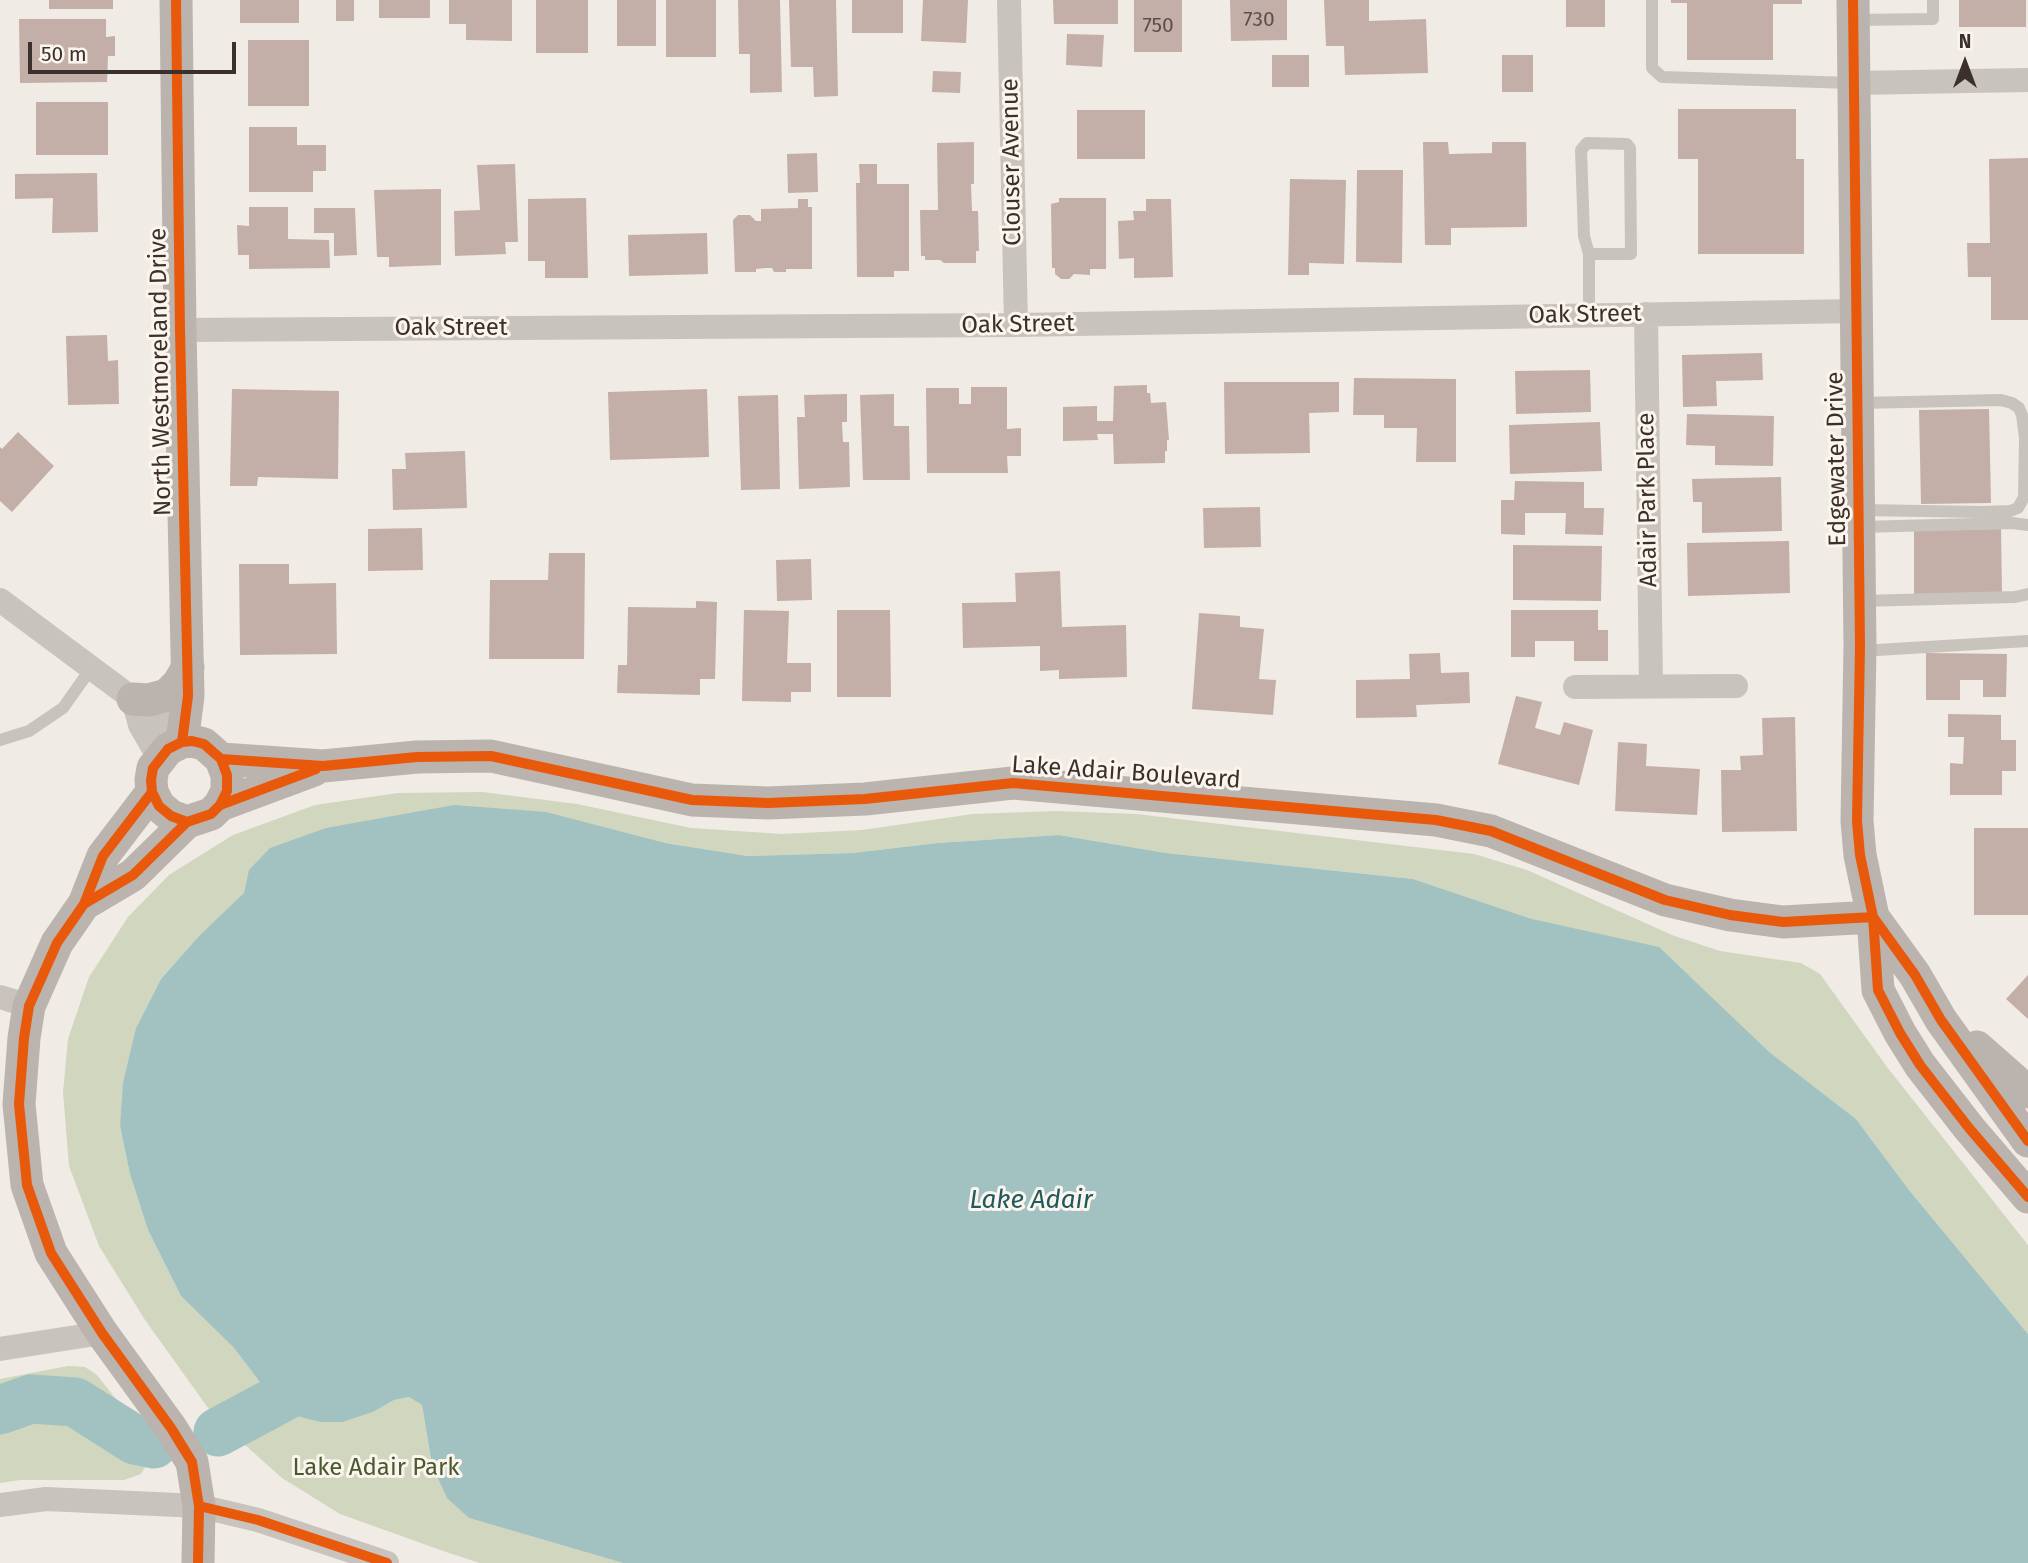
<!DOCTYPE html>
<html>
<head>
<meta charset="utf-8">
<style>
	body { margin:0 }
	#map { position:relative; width:2028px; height:1563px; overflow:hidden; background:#f0ebe5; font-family:"Fira Sans",sans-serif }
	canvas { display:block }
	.north { position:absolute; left:1930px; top:28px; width:70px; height:70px; -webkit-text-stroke:5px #fbf5ee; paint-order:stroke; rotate:0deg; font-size:19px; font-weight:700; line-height:28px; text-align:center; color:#3b302b }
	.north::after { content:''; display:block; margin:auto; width:24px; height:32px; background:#3b302b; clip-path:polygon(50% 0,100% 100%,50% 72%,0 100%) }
	.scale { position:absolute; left:28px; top:42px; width:208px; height:32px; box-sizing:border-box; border:4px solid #3b302b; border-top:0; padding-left:9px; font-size:21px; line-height:24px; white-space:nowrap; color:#3b302b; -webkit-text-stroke:5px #fbf5ee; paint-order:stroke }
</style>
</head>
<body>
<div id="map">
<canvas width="2028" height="1563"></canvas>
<div class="north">N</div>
<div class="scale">50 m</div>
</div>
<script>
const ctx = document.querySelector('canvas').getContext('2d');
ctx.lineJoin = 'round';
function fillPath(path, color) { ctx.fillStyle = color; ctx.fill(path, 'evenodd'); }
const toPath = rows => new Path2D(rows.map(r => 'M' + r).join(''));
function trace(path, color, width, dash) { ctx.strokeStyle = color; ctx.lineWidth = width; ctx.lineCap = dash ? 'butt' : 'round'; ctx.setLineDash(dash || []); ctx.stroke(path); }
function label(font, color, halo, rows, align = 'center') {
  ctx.font = font + ' "Fira Sans",sans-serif'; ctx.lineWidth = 6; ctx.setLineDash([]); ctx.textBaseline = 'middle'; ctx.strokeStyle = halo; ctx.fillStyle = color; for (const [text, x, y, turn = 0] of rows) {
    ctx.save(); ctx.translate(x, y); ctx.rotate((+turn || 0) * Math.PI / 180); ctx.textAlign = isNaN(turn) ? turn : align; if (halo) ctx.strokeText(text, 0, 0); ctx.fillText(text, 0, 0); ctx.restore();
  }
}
fillPath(toPath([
	[482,792,577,804,691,828,782,834,862,830,973,814,1056,811,1136,814,1474,854,1527,870,1672,935,1720,951,1801,963,1820,974,1887,1067,2028,1245,2028,1334,1909,1190,1856,1119,1768,1051,1532,919,1413,879,1166,853,1059,835,938,843,852,853,748,856,665,843,245,893,199,936,161,979,136,1028,120,1126,130,1174,148,1230,181,1296,234,1348,275,1402,300,1417,320,1422,343,1422,373,1412,394,1400,409,1397,422,1405,432,1465,469,1518,623,1563,480,1563,446,1552,340,1514,282,1478,216,1419,145,1320,99,1246,69,1166,63,1092,68,1039,89,977,128,917,169,875,233,835,315,805,398,793],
	[68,1366,85,1367,97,1375,147,1439,150,1459,141,1474,124,1480,20,1480,0,1483,0,1379]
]), '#d1d6bf');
fillPath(toPath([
	[454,805,546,812,665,843,748,856,852,853,938,843,1059,835,1166,853,1413,879,1532,919,1659,947,1768,1051,1856,1119,1909,1190,2028,1334,2028,1563,623,1563,469,1518,447,1498,432,1465,422,1405,409,1397,394,1400,373,1412,343,1422,320,1422,300,1417,275,1402,234,1348,181,1296,148,1230,130,1174,120,1126,123,1083,136,1028,161,979,199,936,244,893,249,870,270,848,326,828]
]), '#a1c2c1');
trace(toPath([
	[0,1410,31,1399,75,1402,135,1440,154,1444],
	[218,1432,334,1370]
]), '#a1c2c1', 49);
fillPath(toPath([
	[49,0,113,0,113,9,49,9],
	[240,0,299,0,299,23,240,23],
	[336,0,354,0,354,21,336,21],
	[379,0,430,0,430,18,379,18],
	[449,0,512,0,512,41,466,40,466,24,449,24],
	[536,0,588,0,588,53,536,53],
	[617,0,656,0,656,46,617,46],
	[666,0,716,0,716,57,666,57],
	[738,0,780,0,782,92,750,93,750,54,739,54],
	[789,0,836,0,838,96,814,97,813,67,791,67],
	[852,0,903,0,903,33,852,33],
	[923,0,968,0,966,43,921,41],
	[1053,0,1118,0,1118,24,1054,24],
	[1134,0,1182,0,1182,52,1134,52],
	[1230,0,1287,0,1287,40,1231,41],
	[1324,0,1369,0,1369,21,1426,19,1428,73,1345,75,1344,46,1326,46],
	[1566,0,1605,0,1605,27,1566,27],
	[1671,0,1802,0,1802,4,1773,4,1773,60,1687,60,1687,3,1671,3],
	[1959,0,2026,0,2026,27,1959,27],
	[19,19,106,19,106,37,115,36,115,56,108,56,107,82,20,83],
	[1067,34,1104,35,1102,67,1066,65],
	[248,40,309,40,309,106,248,106],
	[1272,55,1309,55,1309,87,1272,87],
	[1502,55,1533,55,1533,92,1502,92],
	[933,71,961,72,960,93,932,92],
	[36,102,108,102,108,155,36,155],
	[1678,109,1796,109,1796,159,1804,159,1804,254,1698,254,1698,159,1678,159],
	[1077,110,1145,110,1145,159,1077,159],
	[249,127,297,127,297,145,326,145,326,171,313,171,313,192,249,192],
	[974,142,974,184,971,184,972,211,978,211,979,251,976,251,976,263,944,263,940,260,925,260,925,256,921,256,920,210,938,210,937,143],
	[1423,142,1448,142,1449,154,1492,153,1492,142,1526,142,1527,227,1451,228,1451,245,1425,245],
	[817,153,818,192,788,193,787,154],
	[2028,158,2028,320,1991,320,1991,277,1968,277,1967,243,1990,243,1989,159],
	[515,164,518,242,505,242,506,254,455,256,454,211,480,210,477,165],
	[859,164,877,164,877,184,909,184,909,271,894,271,894,277,857,277,856,183,860,183],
	[1357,170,1403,170,1402,263,1356,262],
	[97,173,98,232,52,233,53,198,15,199,15,174],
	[1290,179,1346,180,1344,264,1309,263,1309,275,1288,275],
	[441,189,441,265,389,267,389,257,377,257,374,190],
	[586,198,588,278,545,278,545,261,528,261,528,199],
	[1059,198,1106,198,1106,269,1090,269,1090,275,1074,274,1069,279,1061,279,1055,274,1055,268,1052,268,1051,204,1059,202],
	[798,199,808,199,808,207,812,207,812,269,786,269,786,272,774,272,772,268,765,268,756,269,756,272,735,272,733,220,738,215,750,215,756,221,761,221,761,209,798,208],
	[1146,199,1171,199,1173,277,1134,278,1134,258,1119,259,1118,221,1134,220,1133,211,1146,211],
	[249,207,288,207,288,239,329,240,330,268,249,269,249,255,238,255,237,225,249,226],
	[314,208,355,208,357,255,334,256,334,233,314,233],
	[707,233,708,274,629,276,628,235],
	[107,335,108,361,118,360,119,404,68,405,66,336],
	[1762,353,1763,380,1716,381,1717,406,1683,407,1682,355],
	[1590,370,1591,412,1516,414,1515,371],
	[1354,378,1456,379,1456,462,1416,462,1417,428,1384,428,1384,415,1353,415],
	[1224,382,1339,382,1339,412,1309,413,1310,453,1225,454],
	[1147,385,1147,393,1150,393,1151,403,1166,402,1169,440,1167,440,1167,451,1165,451,1165,463,1114,464,1113,434,1097,434,1098,440,1063,441,1063,407,1097,406,1097,421,1113,421,1114,386],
	[971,387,1007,387,1007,429,1021,428,1021,456,1007,456,1008,473,927,473,926,388,959,388,959,404,971,404],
	[232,389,339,391,338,479,258,477,257,486,230,486],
	[707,389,709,457,610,460,608,392],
	[847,394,847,422,842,422,843,442,849,442,850,487,799,489,797,417,805,417,804,395],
	[894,394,894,426,909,426,910,480,863,480,860,395],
	[778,395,780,489,741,490,738,396],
	[1989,409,1991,503,1921,504,1919,410],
	[1687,414,1774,416,1773,466,1715,465,1715,446,1686,445],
	[1600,422,1602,471,1510,474,1509,425],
	[18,432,54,466,12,512,0,501,0,447,2,449],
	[465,451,467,508,393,510,392,469,406,469,405,453],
	[1781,477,1782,531,1702,533,1702,502,1693,502,1692,479],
	[1515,481,1584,482,1584,508,1604,508,1603,535,1565,534,1566,513,1525,513,1525,535,1501,534,1501,500,1514,500],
	[1260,507,1261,547,1204,548,1203,508],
	[422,528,423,570,368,571,368,529],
	[2001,529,2002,593,1914,594,1914,530],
	[1789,541,1790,593,1688,596,1687,543],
	[1513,545,1602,546,1601,601,1513,600],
	[549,553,585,553,584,659,489,659,490,580,548,580],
	[811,559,812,600,777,601,776,560],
	[239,564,289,564,289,584,336,583,337,654,240,655],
	[1060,571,1062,627,1126,625,1127,677,1059,679,1059,670,1040,671,1040,646,963,648,962,603,1016,602,1015,573],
	[696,601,717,602,715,679,700,679,700,695,617,693,618,665,627,665,628,607,696,608],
	[744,610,789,611,787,663,811,663,811,692,791,692,791,702,742,701],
	[837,610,890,610,891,697,837,697],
	[1511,610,1598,610,1598,630,1608,630,1608,661,1574,661,1574,641,1535,641,1535,657,1511,657],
	[1199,613,1240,616,1240,627,1264,629,1259,679,1276,680,1273,715,1192,709],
	[1440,653,1441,673,1469,672,1470,703,1416,705,1417,717,1356,718,1356,680,1410,679,1409,654],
	[1926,653,2007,654,2006,697,1983,697,1983,680,1960,680,1960,700,1926,700],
	[1516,696,1542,702,1535,728,1560,735,1564,722,1593,730,1579,785,1498,764],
	[1948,714,2001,715,2001,740,2016,740,2016,771,2002,771,2002,795,1950,795,1950,763,1963,764,1964,737,1948,737],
	[1795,717,1797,831,1722,832,1721,770,1741,770,1740,756,1763,755,1762,718],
	[1618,742,1647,744,1646,766,1700,769,1697,815,1615,811],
	[1974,828,2028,828,2028,915,1974,915],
	[2028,975,2028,1019,2006,999]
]), '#c3afa7');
trace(toPath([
	[1652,0,1652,68,1662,77,1852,83],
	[1853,20,1933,19,1933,0],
	[1589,254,1631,254,1630,148,1627,144,1587,143,1581,150,1584,236,1589,254,1589,315],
	[1858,403,2001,400,2012,403,2019,408,2022,415,2025,438,2024,497,2018,508,2010,511,1982,512,1861,510],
	[1861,527,2012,523,2028,525],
	[1860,601,2015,597,2028,594],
	[1860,651,2028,641],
	[0,740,29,731,63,708,92,667]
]), '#c9c3be', 12);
trace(toPath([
	[1009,0,1016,325],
	[1854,83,2028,80],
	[1646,314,1651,686],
	[180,330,1016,325,1857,311],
	[0,600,133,699,159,715,174,745],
	[1575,687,1736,686],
	[133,699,140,725,159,758],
	[0,997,29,1006],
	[0,1349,102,1333],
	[0,1505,46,1499,199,1506,258,1520,387,1563]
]), '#c9c3be', 24);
trace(toPath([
	[176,0,180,330,188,696,182,742],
	[1853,0,1860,646,1857,821,1860,855,1873,917,1878,990,1900,1033,1920,1065,1969,1128,2028,1197],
	[133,699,149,700,167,695,178,684,188,667],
	[192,741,204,744,221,759,227,775,227,791,220,805,211,814,187,822,171,816,159,806,152,792,151,780,153,768,168,749,182,742,192,741],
	[221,759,323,766,417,757,491,756,692,800,768,803,865,799,1013,783,1436,820,1491,831,1665,900,1730,915,1783,922,1873,917],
	[152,792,103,856,84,904,57,943,29,1006,24,1038,19,1104,27,1185,51,1253,102,1333,171,1428,192,1462,199,1506,198,1563],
	[220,805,314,770],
	[84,904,133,875,187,822],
	[1873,917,1915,975,1941,1020,2028,1141],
	[1977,1047,2028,1092]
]), '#bab3ae', 33);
trace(toPath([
	[176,0,180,330,188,696,182,742],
	[1853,0,1860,646,1857,821,1860,855,1873,917,1878,990,1900,1033,1920,1065,1969,1128,2028,1197],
	[192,741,204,744,221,759,227,775,227,791,220,805,211,814,187,822,171,816,159,806,152,792,151,780,153,768,168,749,182,742,192,741],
	[221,759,323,766,417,757,491,756,692,800,768,803,865,799,1013,783,1436,820,1491,831,1665,900,1730,915,1783,922,1873,917],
	[152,792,103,856,84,904,57,943,29,1006,24,1038,19,1104,27,1185,51,1253,102,1333,171,1428,192,1462,199,1506,198,1563],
	[220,805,316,769],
	[84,904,133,875,187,822],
	[1873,917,1915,975,1941,1020,2028,1141],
	[199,1506,258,1520,387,1563]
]), '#e8590c', 10);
label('21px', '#5d504a', null, [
	["730",1259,20],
	["750",1158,26]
]);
label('24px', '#3b302b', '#fbf5ee', [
	["Clouser Avenue",1012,162,-91],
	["Oak Street",1585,315,-1],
	["Oak Street",1018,325,-1],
	["Oak Street",451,328],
	["North Westmoreland Drive",161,372,-91],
	["Edgewater Drive",1837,459,-91],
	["Adair Park Place",1648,500,-91],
	["Lake Adair Boulevard",1126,773,4]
]);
label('24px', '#4a5a2e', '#fbf5ee', [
	["Lake Adair Park",376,1468]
]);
label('italic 26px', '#1f5a5e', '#fbf5ee', [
	["Lake Adair",1031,1201]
]);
</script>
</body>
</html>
